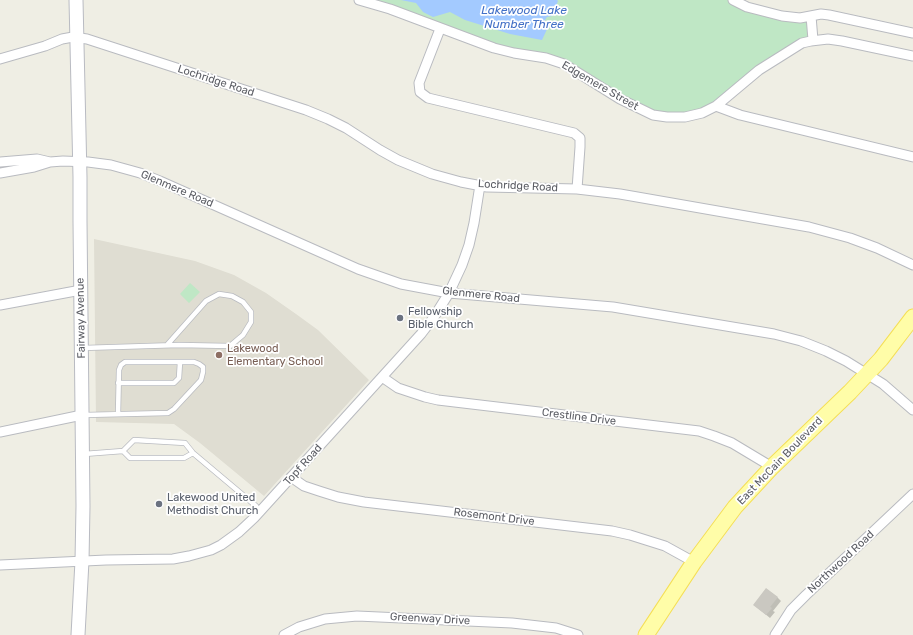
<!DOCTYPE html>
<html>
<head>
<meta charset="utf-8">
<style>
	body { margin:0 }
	canvas { display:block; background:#efeee4 }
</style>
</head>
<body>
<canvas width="913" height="635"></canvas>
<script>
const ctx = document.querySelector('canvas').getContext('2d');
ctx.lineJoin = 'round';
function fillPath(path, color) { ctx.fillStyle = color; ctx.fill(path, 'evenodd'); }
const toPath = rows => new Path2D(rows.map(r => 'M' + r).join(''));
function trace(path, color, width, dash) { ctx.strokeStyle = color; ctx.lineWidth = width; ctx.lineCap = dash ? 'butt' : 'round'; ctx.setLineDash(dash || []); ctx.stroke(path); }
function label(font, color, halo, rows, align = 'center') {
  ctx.font = font + ' Rubik,sans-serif'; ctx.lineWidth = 3.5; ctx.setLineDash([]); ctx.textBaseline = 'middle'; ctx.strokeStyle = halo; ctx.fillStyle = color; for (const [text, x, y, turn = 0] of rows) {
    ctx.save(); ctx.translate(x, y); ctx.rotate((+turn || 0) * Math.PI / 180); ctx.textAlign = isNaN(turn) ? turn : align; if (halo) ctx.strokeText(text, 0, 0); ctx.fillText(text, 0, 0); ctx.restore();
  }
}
fillPath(toPath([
	[94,239,195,261,234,275,266,293,296,314,318,330,369,380,264,496,200,443,174,424,96,422]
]), '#dfddd2');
fillPath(toPath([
	[358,0,735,0,747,7,811,16,813,40,802,43,716,106,675,118,620,99,564,64,514,53],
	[190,283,200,292,189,303,180,294]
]), '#bfe7c5');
fillPath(toPath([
	[401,0,557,0,558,1,552,16,547,17,545,20,546,26,548,27,542,40,510,34,465,20,450,12,433,17,423,12,416,3]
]), '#a3caff');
fillPath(toPath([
	[777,597,781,601,773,611,775,612,770,618,754,605]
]), '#0003');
fillPath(toPath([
	[766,588,778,597,770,607,772,608,766,615,753,605]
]), '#cac8c1');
const lane = toPath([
	[83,348,179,345,230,346,243,335,251,322,251,312,243,302,232,296,219,294,206,301,167,345],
	[118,383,174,383,179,378,180,362],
	[84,415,168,413,174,409,201,380,203,372,203,367,199,364,194,362,125,362,121,365,119,370,118,414],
	[123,451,130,458,184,458,193,453],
	[84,454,123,451,134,440,185,443,193,453,256,506,260,512]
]);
const street = toPath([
	[359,0,390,9,494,48,514,53,546,58,564,64,620,99,653,115,667,117,685,117,702,113,716,106,740,115,913,157],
	[733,0,747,7,782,16,800,18,821,14,829,15,913,33],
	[811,16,813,40],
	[440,29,419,83,420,92,428,98,574,133,580,138,580,147,577,189],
	[0,59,45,46,62,39,73,37,87,39,306,110,328,119,346,128,380,150,398,160,432,174,461,182,487,187,577,189,620,194,809,227,850,238,877,248,913,265],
	[716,106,759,70,802,43,811,41,828,39,842,41,913,56],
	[0,162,37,159,50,162],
	[0,173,34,167,50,162,63,161,88,162,111,165,140,173,160,181,358,269,401,284,449,293,613,307,774,334,801,341,826,351,846,361,883,384,913,410],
	[0,305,81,290],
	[382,377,398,388,425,397,438,400,699,431,714,436,732,443,772,467],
	[0,432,82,415],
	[291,477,304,486,319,491,338,497,364,502,612,531,630,535,665,546,694,562],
	[0,565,106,560,173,559,189,556,211,550,221,545,239,532,254,518,382,377,421,334,434,317,449,293,462,265,469,245,474,223,480,185],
	[284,635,299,627,325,619,357,616,512,623,556,628,578,635],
	[775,635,791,610,806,595,913,494]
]);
const secondary = toPath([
	[76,0,80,177,80,221,83,506,82,561,78,635]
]);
const primary = toPath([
	[646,635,694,562,735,507,772,467,850,392,881,359,913,317]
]);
trace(lane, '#b9bbc0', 6);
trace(street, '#b9bbc0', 11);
trace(secondary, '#b9bbc2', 15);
trace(primary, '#f5df56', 17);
trace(lane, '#fff', 4.5);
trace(street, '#fff', 9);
trace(secondary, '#fff', 13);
trace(primary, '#fffda8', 15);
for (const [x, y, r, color] of [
	[400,318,4,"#6b7280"],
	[219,355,4,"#8d6e63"],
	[159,504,4,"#6b7280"]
]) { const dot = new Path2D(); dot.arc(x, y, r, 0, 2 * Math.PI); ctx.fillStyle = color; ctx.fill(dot); trace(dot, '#fff', 1.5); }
label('11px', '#5c5e65', '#fff', [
	["Lochridge Road",216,81,18],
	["Edgemere Street",600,86,30],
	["Lochridge Road",518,186,3],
	["Glenmere Road",177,189,23],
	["Glenmere Road",481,295,6],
	["Fairway Avenue",81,318,-91],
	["Crestline Drive",579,417,7],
	["East McCain Boulevard",780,461,-46],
	["Topf Road",303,465,-48],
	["Rosemont Drive",494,517,7],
	["Northwood Road",841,562,-43],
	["Greenway Drive",430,619,3]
]);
label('11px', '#5b616d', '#fff', [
	["Fellowship",408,312],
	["Bible Church",408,325],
	["Lakewood United",167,498],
	["Methodist Church",167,511]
], 'left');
label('11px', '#785e54', '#fff', [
	["Lakewood",227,349],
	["Elementary School",227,362]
], 'left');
label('italic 12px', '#4270c6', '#fff', [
	["Lakewood Lake",524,11],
	["Number Three",524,25]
]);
</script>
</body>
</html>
